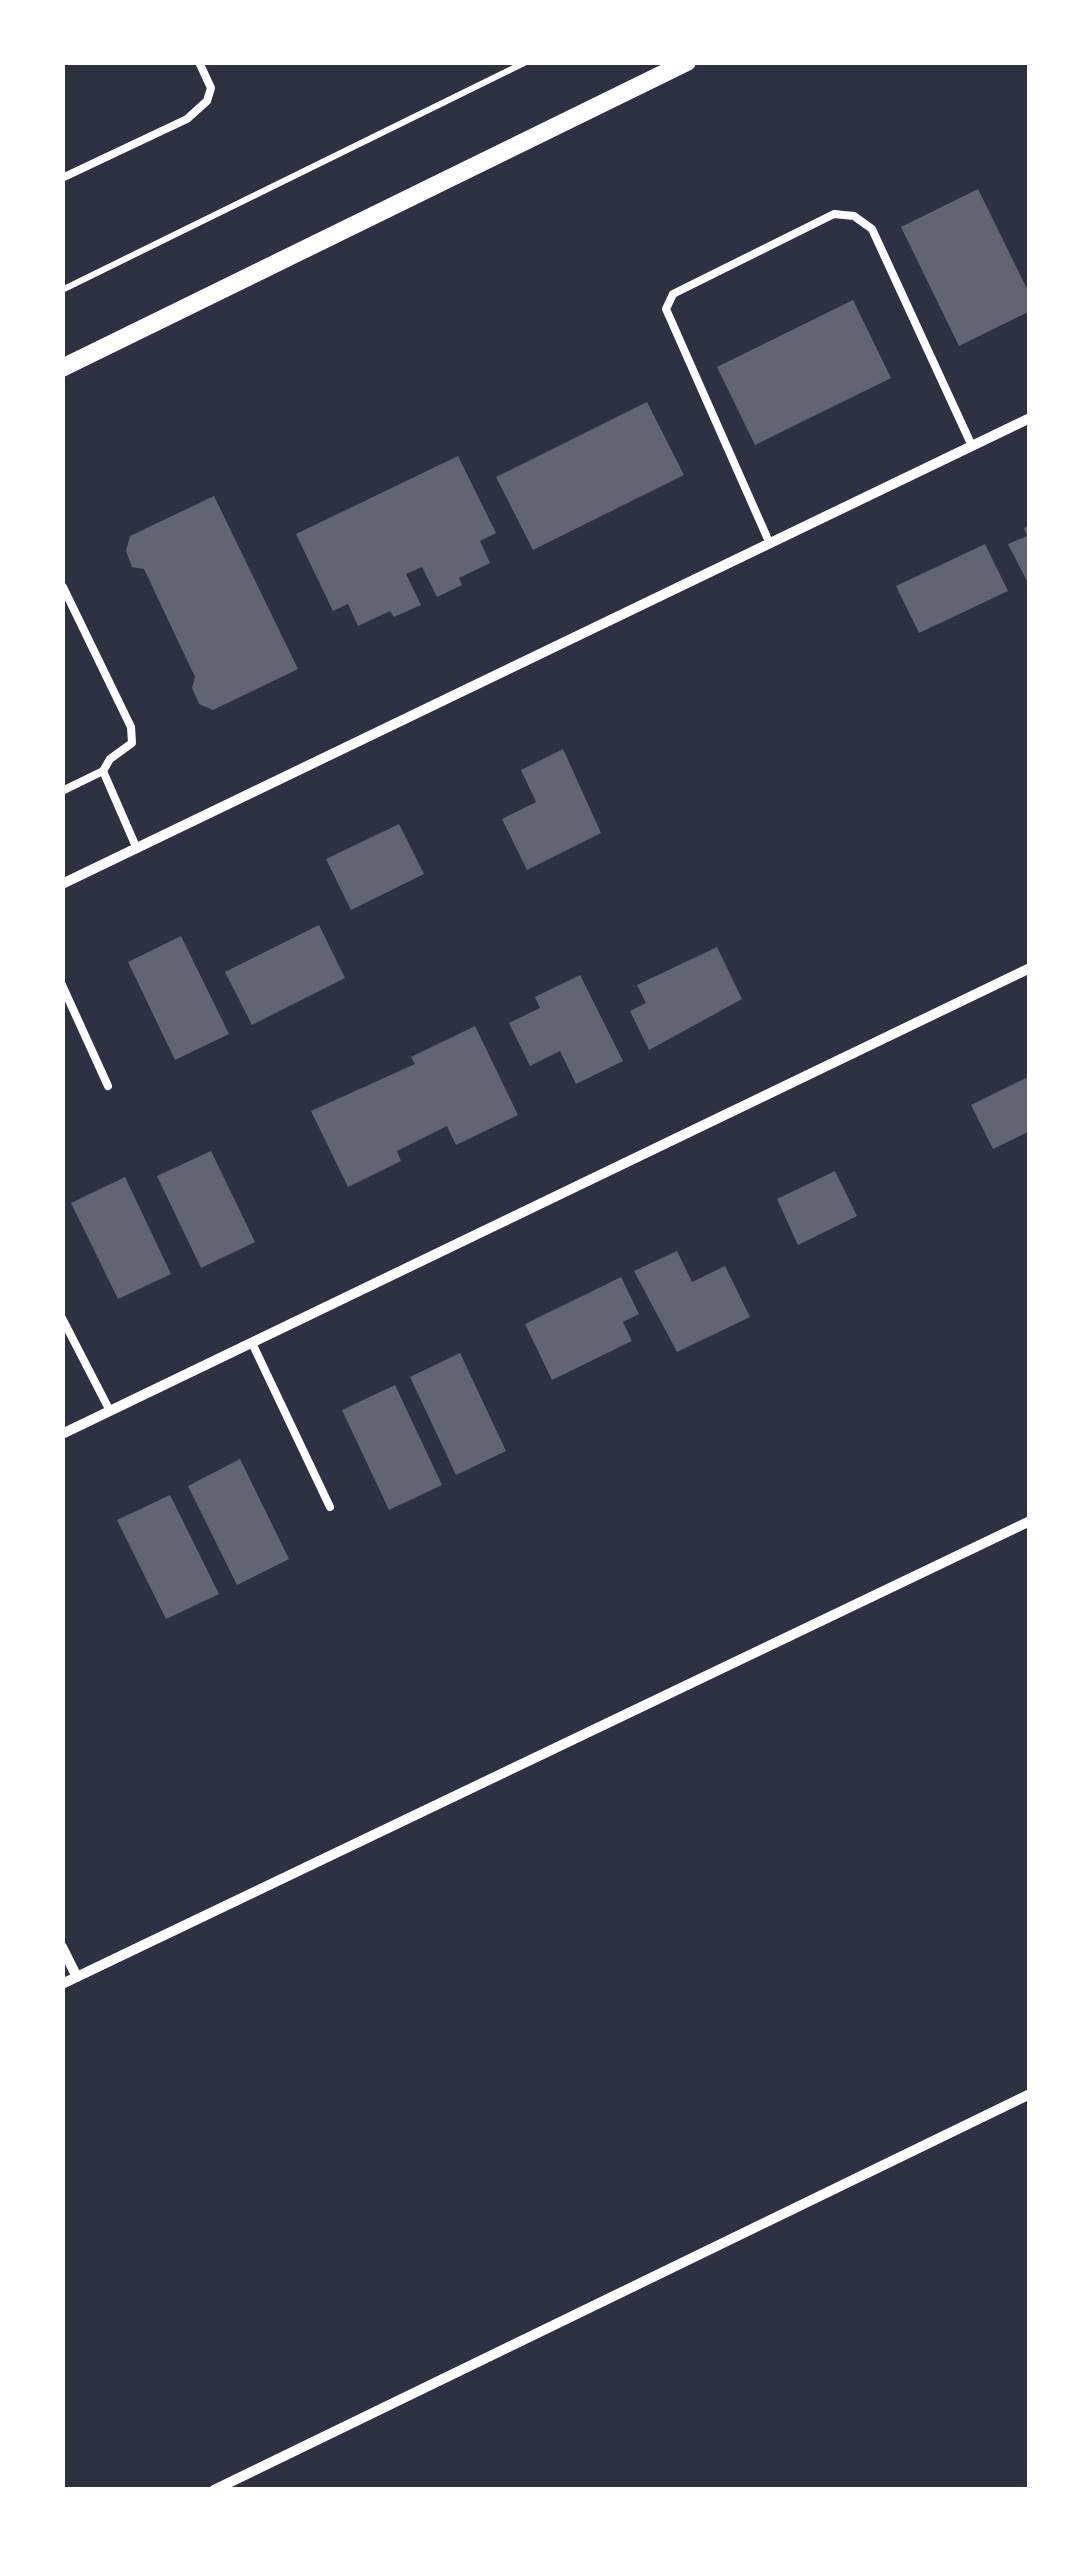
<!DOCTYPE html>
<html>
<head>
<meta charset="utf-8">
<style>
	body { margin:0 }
	#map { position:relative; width:1092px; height:2552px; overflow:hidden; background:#2d3142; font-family:Commissioner,sans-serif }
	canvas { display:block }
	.frame { position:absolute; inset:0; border:65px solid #fff; pointer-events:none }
</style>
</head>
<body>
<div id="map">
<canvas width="1092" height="2552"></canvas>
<div class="frame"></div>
</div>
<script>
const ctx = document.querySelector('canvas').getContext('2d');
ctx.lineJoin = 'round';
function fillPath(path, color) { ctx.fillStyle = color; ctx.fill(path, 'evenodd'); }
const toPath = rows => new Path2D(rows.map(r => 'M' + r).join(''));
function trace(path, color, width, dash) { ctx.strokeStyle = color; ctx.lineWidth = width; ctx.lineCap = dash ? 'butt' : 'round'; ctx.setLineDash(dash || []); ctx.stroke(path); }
fillPath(toPath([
	[978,189,1030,295,1030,311,959,346,901,227],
	[853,300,891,378,755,445,717,367],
	[647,402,684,475,533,550,496,477],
	[458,456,496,533,480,541,490,563,459,578,462,585,437,597,422,567,406,574,421,605,394,617,390,611,358,626,348,604,333,611,296,534],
	[214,496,298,669,213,710,199,704,192,688,195,677,144,569,132,567,126,551,130,536],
	[1030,525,1030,587,1008,544,1027,536,1024,528],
	[985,544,1008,591,919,633,896,586],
	[563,749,601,833,527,870,502,819,536,802,521,770],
	[399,824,424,874,351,910,326,859],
	[319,925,345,978,252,1025,225,972],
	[181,936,229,1034,175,1060,128,962],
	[717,947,742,999,649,1050,630,1011,646,1003,637,985],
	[580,975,623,1061,576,1084,560,1051,530,1066,509,1023,540,1008,535,997],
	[475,1026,518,1115,456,1145,447,1126,397,1151,401,1161,348,1187,311,1111,415,1064,411,1057],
	[1030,1076,1030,1131,993,1149,971,1105],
	[211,1151,255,1242,201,1268,157,1176],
	[835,1171,857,1216,798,1245,777,1199],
	[125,1177,171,1274,118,1299,71,1203],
	[677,1251,692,1282,725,1266,750,1317,677,1352,634,1271],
	[621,1277,639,1314,623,1322,632,1341,552,1380,525,1324],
	[460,1353,506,1451,456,1475,410,1377],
	[395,1385,442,1485,389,1510,342,1410],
	[240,1459,289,1559,237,1585,188,1486],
	[170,1495,219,1594,166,1619,117,1520]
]), '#626471');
trace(toPath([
	[62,290,526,62]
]), '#fff', 6);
trace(toPath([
	[62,178,187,119,207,101,211,88,199,62],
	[770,544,666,309,673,294,834,214,854,216,872,229,972,446],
	[63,587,131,727,132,743,110,759,103,771,137,849],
	[62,791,103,771],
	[62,985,108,1086],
	[62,1318,110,1411],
	[252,1343,330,1507]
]), '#fff', 8);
trace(toPath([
	[62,884,1030,418],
	[62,1434,1030,968],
	[62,1947,77,1977],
	[62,1984,1030,1521],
	[214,2490,1030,2094]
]), '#fff', 10);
trace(toPath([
	[62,368,687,62]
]), '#fff', 18);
</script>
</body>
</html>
